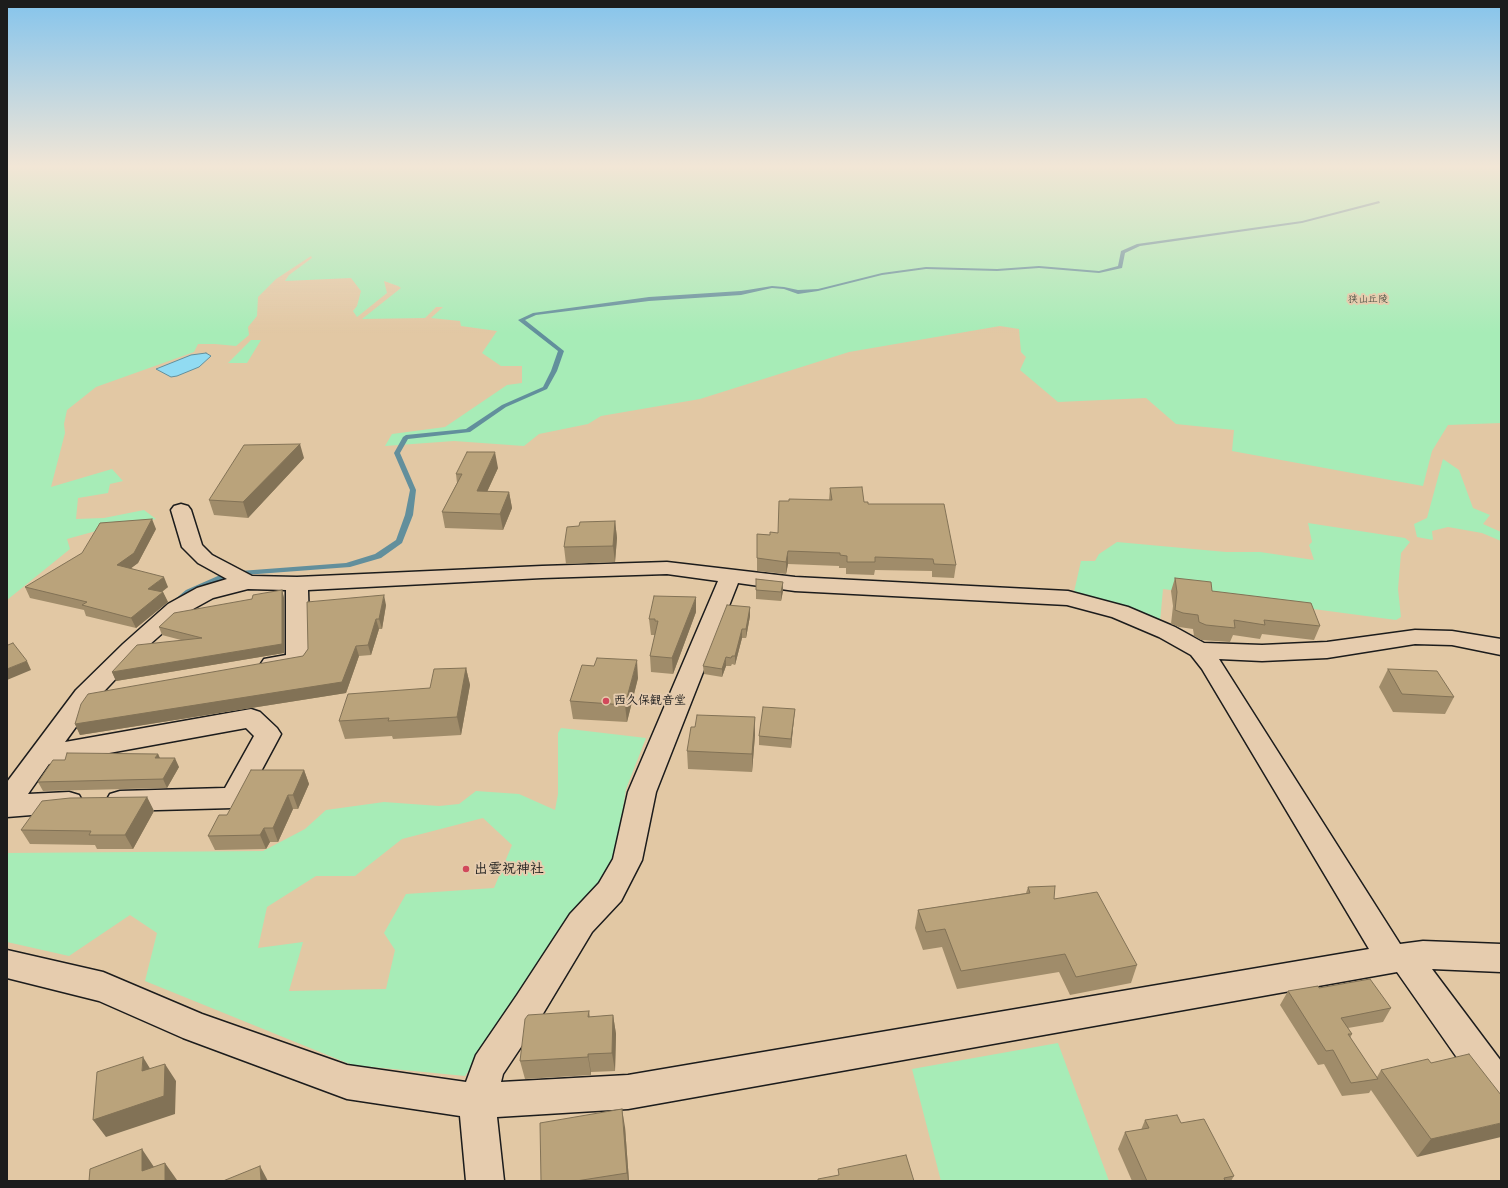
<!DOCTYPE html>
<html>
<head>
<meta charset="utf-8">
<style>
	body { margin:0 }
	#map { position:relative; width:1508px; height:1188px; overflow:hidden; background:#e2c8a4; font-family:"Balsamiq Sans",sans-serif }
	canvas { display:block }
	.frame { position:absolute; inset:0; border:8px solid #1c1c1c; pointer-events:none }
</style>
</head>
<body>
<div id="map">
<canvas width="1508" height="1188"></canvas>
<div class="frame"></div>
</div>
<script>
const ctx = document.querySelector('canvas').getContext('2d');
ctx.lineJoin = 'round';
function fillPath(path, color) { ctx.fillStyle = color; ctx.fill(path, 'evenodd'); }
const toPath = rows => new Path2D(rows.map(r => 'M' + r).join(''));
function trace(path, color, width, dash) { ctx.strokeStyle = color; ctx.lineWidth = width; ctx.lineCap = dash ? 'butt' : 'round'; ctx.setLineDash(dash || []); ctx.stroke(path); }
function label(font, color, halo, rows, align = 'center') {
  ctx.font = font + ' "Balsamiq Sans","Klee One",sans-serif'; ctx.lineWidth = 4; ctx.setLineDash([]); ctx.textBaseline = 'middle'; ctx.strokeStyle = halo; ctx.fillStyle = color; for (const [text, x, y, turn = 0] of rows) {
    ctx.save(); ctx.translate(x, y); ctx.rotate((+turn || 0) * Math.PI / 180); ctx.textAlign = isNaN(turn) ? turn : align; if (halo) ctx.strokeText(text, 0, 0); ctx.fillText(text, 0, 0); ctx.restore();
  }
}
fillPath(toPath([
	[7,166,1501,166,1501,423,1448,425,1432,451,1423,486,1232,451,1234,430,1176,424,1146,398,1058,402,1020,370,1026,357,1021,352,1019,329,1000,326,849,352,700,399,601,416,588,424,539,434,524,446,454,441,385,446,392,434,445,427,507,385,522,383,522,366,501,366,482,353,497,331,461,326,460,321,431,318,443,307,436,307,425,318,362,319,401,288,398,286,384,281,387,293,357,317,353,311,357,306,361,291,351,278,285,281,289,275,312,258,311,256,276,279,258,297,257,316,248,327,249,335,236,346,215,344,198,344,194,352,96,387,67,410,64,424,65,433,51,487,112,469,123,481,110,484,108,493,78,498,76,519,104,518,144,510,156,519,96,531,67,539,70,549,7,600],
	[251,340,261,340,247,363,228,363],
	[1443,459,1459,470,1473,508,1490,515,1483,524,1501,532,1501,541,1482,533,1448,527,1432,531,1433,540,1417,537,1414,524,1427,518],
	[1308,523,1405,538,1410,542,1401,553,1398,589,1401,617,1396,620,1163,589,1160,622,1108,601,1074,592,1081,561,1095,561,1099,554,1117,542,1226,552,1260,552,1314,560,1309,545,1312,542],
	[561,728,646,738,626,789,617,847,598,892,517,999,465,1076,352,1065,145,981,157,933,130,915,69,956,7,942,7,853,263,851,305,829,326,810,384,802,439,806,459,804,476,791,519,794,555,810,558,794,558,733],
	[483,818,512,845,494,888,406,894,384,933,395,950,386,989,289,991,303,942,258,948,267,907,316,876,355,876,402,839],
	[1058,1043,1109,1181,941,1181,912,1069]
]), '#a7ecb7');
const water = toPath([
	[206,353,211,356,199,367,177,376,171,377,156,369,191,355,206,353]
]);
fillPath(water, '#91dbf2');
trace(water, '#628f9c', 1);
fillPath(toPath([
	[1379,201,1380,203,1302,223,1140,246,1125,253,1122,268,1099,273,1039,268,997,271,926,269,882,275,818,291,798,294,784,289,772,288,741,295,649,301,536,315,525,320,564,351,557,371,547,389,506,407,470,432,408,439,400,453,416,490,413,515,402,543,381,558,350,567,231,576,192,594,181,602,175,602,174,600,186,590,227,572,346,563,375,554,396,540,405,515,410,490,394,453,403,437,406,435,466,429,502,405,543,387,551,371,558,351,518,320,533,313,649,297,741,291,772,286,784,287,798,290,818,289,882,273,926,267,997,269,1039,266,1099,271,1118,266,1121,251,1137,244,1302,221,1379,201]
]), '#628f9c');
const minor = toPath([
	[181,504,188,506,191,510,202,545,212,555,252,576,297,577,542,566,667,562,795,577,1068,591,1128,607,1175,627,1204,643,1262,645,1327,642,1415,630,1452,631,1501,639,1501,655,1452,645,1415,644,1327,658,1262,661,1219,659,1400,944,1423,941,1501,944,1501,972,1432,969,1501,1061,1501,1107,1488,1102,1397,972,628,1109,497,1117,504,1181,466,1181,460,1116,347,1099,183,1038,99,1001,7,978,7,950,103,972,202,1014,347,1065,466,1082,476,1055,517,995,570,914,599,883,613,859,628,792,718,581,667,574,542,578,308,590,310,660,306,665,272,673,264,671,260,665,264,659,286,655,286,590,248,589,213,598,184,614,139,654,94,702,65,742,251,709,260,712,277,728,281,734,243,805,233,808,120,811,110,808,106,801,110,794,120,791,225,788,254,736,246,728,49,764,28,794,69,792,79,795,83,802,79,809,69,812,7,817,7,782,76,690,123,644,168,604,197,588,227,579,198,563,182,547,171,510,174,506,181,504],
	[738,583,795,591,1067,605,1112,617,1159,637,1191,655,1202,669,1369,949,628,1075,501,1082,503,1074,541,1017,592,932,621,901,642,860,656,792,738,583]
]);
trace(minor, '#1c1c1c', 3);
fillPath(minor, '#e6ccae');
fillPath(toPath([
	[304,458,248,518,214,515,209,500],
	[498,468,487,492,509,492,512,508,503,530,445,528,442,512,457,483,456,474],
	[830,488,868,504,956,565,954,578,932,577,932,571,875,570,874,575,846,574,846,568,839,568,839,566,788,564,786,574,757,571,757,534,770,535,778,533,829,500],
	[615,521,617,538,615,562,566,564,564,547,579,526],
	[156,529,138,563,131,568,168,587,162,592,163,592,168,602,136,628,86,616,84,610,30,598,25,587],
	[1175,578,1212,591,1320,626,1314,640,1262,634,1260,639,1233,635,1230,642,1201,640,1194,636,1193,629,1179,627,1171,624,1173,606,1171,591],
	[756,579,783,582,783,591,781,601,756,599],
	[282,590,284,598,284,653,116,681,112,672,181,640,162,635,159,627],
	[386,605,382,629,379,629,371,655,359,656,346,693,80,735,75,724,303,656,308,649],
	[750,607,750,616,746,638,742,638,735,665,732,664,731,666,726,666,722,677,704,674,703,666],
	[696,612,673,674,651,672,650,656,655,635,651,635,649,619],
	[466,668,470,685,461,735,393,739,392,736,345,739,339,721,430,688],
	[1388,669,1454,697,1445,714,1393,712,1379,687],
	[638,678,627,722,573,719,570,701],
	[795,709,794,718,791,748,759,745,759,736],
	[755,717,755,735,752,772,688,769,687,751,695,727],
	[158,754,160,758,179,767,167,788,43,791,38,782,65,760],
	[304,770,309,784,298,809,293,809,278,842,270,842,266,849,215,850,208,836,227,815],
	[147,797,154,811,133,849,97,849,95,845,30,844,21,830],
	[1028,887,1054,899,1137,965,1131,983,1070,995,1059,972,957,989,942,947,923,950,915,928,918,910,1026,893],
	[1319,988,1391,1008,1383,1022,1348,1028,1352,1034,1350,1038,1377,1077,1381,1070,1431,1063,1501,1095,1417,1157,1371,1090,1369,1093,1342,1096,1324,1064,1318,1065,1280,1005,1288,991],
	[589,1011,590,1017,613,1015,616,1034,615,1071,591,1072,591,1075,525,1079,520,1061],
	[1145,1120,1181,1123,1234,1176,1231,1181,1132,1181,1118,1149,1125,1132,1141,1130],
	[625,1127,629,1181,541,1181]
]), '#a08c6a');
fillPath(toPath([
	[300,444,304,458,248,518,243,502],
	[495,452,498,468,480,507,477,491],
	[509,492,512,508,503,530,500,514],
	[152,519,156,529,138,563,122,575,117,565],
	[615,521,617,538,615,562,613,546],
	[788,551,788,564,786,574,786,562],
	[164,577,168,587,152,599,148,589],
	[783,582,783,591,781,601,781,592],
	[282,590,284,598,284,653,116,681,112,672,282,644],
	[163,592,168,602,136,628,131,618],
	[384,595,386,605,382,629,379,619],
	[696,597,696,612,673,674,672,658],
	[750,607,750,616,746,638,746,629],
	[376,619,379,629,371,655,368,645],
	[742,629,742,638,735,665,735,656],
	[356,646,359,656,346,693,80,735,75,724],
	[726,657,726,666,722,677,722,669],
	[637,660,638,678,627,722,625,705],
	[27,661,31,670,7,680,7,669],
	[466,668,470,685,461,735,457,717],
	[795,709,794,718,791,748,791,739],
	[755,717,755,735,752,772,752,754],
	[158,754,162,763,155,758],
	[175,758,179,767,167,788,163,779],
	[304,770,309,784,298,809,293,795],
	[288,795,293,809,278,842,273,828],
	[147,797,154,811,133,849,125,835],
	[264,828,270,842,266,849,260,835],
	[613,1015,616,1034,615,1071,612,1053],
	[588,1054,591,1072,591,1075,588,1057],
	[143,1057,154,1075,142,1071],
	[165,1064,176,1081,175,1114,106,1137,93,1120],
	[622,1109,625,1127,629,1181,628,1181,627,1173],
	[1501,1123,1501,1137,1417,1157,1431,1139],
	[142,1149,154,1167,154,1181,142,1171],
	[165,1163,177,1180,177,1181,165,1181],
	[260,1166,268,1181,261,1181]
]), '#827256');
const building = toPath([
	[300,444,243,502,209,500,244,445,300,444],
	[467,452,495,452,477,491,509,492,500,514,442,512,462,474,456,474,467,452],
	[862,487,864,502,868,502,868,504,944,504,956,565,934,564,933,559,875,557,875,562,847,562,847,556,840,555,840,553,788,551,786,562,757,558,757,534,770,535,770,532,778,533,779,501,789,501,789,499,832,500,830,488,862,487],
	[152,519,134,553,117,565,164,577,148,589,163,592,131,618,82,605,87,602,25,587,82,553,100,523,152,519],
	[615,521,613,546,564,547,567,527,579,526,580,522,615,521],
	[1175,578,1211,582,1212,591,1311,603,1320,626,1264,620,1265,625,1234,620,1235,628,1206,625,1199,622,1198,615,1183,613,1175,610,1177,592,1175,578],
	[756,579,783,582,781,592,756,590,756,579],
	[282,590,282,644,112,672,137,645,202,638,159,627,174,613,252,599,253,595,282,590],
	[384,595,379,619,376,619,368,645,356,646,342,682,75,724,81,704,88,694,303,656,308,649,307,602,384,595],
	[654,596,696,597,672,658,650,656,658,621,655,621,655,619,649,619,654,596],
	[727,605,750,607,746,629,742,629,735,656,732,656,731,658,726,657,722,669,703,666,727,605],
	[13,643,27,661,7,669,7,644,8,645,13,643],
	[597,658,637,660,625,705,570,701,582,665,594,666,597,658],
	[466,668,457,717,388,721,389,718,339,721,348,694,430,688,434,669,466,668],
	[1388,669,1437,671,1454,697,1402,694,1388,669],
	[763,707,795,709,791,739,759,736,763,707],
	[697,715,755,717,752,754,687,751,691,727,695,727,697,715],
	[67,753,158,754,155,758,175,758,163,779,38,782,53,760,65,760,67,753],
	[251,770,304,770,293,795,288,795,273,828,264,828,260,835,208,836,219,815,227,815,251,770],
	[147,797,125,835,89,835,91,831,21,830,42,801,70,798,147,797],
	[1055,886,1054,899,1097,892,1137,965,1076,977,1065,954,961,971,945,929,926,932,918,910,1030,893,1028,887,1055,886],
	[1370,979,1391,1008,1341,1018,1352,1034,1348,1034,1378,1079,1351,1083,1333,1050,1326,1051,1288,991,1318,986,1319,988,1370,979],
	[589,1011,588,1017,613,1015,612,1053,588,1054,588,1057,520,1061,525,1019,528,1015,589,1011],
	[1469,1054,1501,1095,1501,1123,1431,1139,1381,1070,1428,1059,1431,1063,1469,1054],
	[143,1057,142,1071,165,1064,164,1096,93,1120,97,1072,143,1057],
	[622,1109,627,1173,576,1181,541,1181,540,1123,622,1109],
	[1177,1115,1181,1123,1204,1119,1234,1176,1224,1178,1225,1181,1147,1181,1125,1132,1149,1128,1145,1120,1177,1115],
	[142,1149,142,1171,165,1163,165,1181,89,1181,90,1169,142,1149],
	[906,1155,914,1181,818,1181,818,1179,839,1175,838,1169,906,1155],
	[260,1166,261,1181,223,1181,260,1166]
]);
fillPath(building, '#baa37b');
trace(building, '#827256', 1);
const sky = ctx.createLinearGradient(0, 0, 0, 333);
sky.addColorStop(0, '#85c4ec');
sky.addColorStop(0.5, '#f2e6d6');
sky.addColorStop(1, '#f2e6d600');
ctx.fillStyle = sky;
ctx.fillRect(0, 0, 1508, 333);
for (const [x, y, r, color] of [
	[606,701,4,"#d1495b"],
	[466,869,4,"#d1495b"]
]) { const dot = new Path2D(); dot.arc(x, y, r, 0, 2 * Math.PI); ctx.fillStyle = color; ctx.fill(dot); trace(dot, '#e6ccae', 1.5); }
label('10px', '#313b33', '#e6ccae', [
	["狭山丘陵",1368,299]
]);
label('bold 12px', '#1c1c1c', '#e6ccae', [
	["西久保観音堂",614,701]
], 'left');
label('bold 14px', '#1c1c1c', '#e6ccae', [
	["出雲祝神社",474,869]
], 'left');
</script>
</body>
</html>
